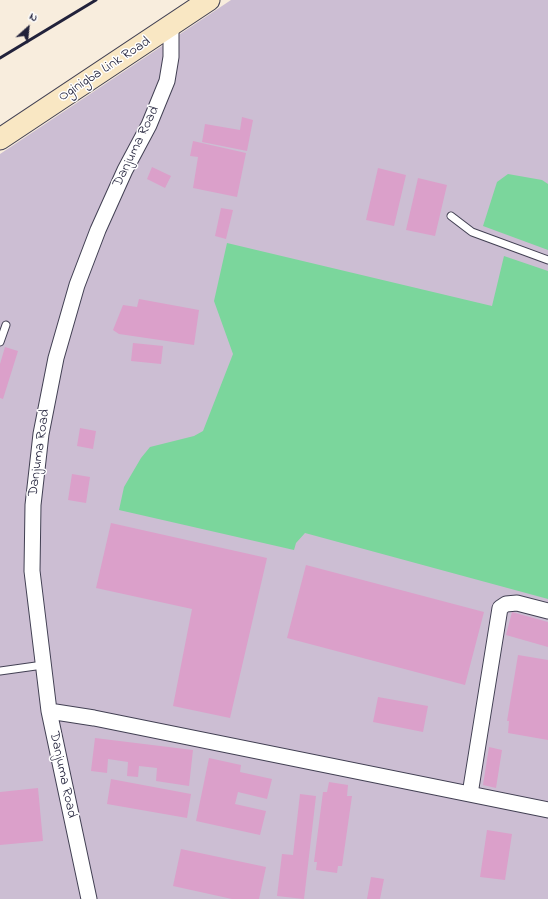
<!DOCTYPE html>
<html>
<head>
<meta charset="utf-8">
<style>
	body { margin:0 }
	#map { position:relative; width:548px; height:899px; overflow:hidden; background:#f8eddd; font-family:"Indie Flower",sans-serif }
	canvas { display:block }
	.north { position:absolute; left:8px; top:8px; width:40px; height:40px; -webkit-text-stroke:3px #fff; paint-order:stroke; rotate:27deg; font-size:11px; font-weight:700; line-height:16px; text-align:center; color:#22223b }
	.north::after { content:''; display:block; margin:auto; width:14px; height:18px; background:#22223b; clip-path:polygon(50% 0,100% 100%,50% 72%,0 100%) }
</style>
</head>
<body>
<div id="map">
<canvas width="548" height="899"></canvas>
<div class="north">N</div>
</div>
<script>
const ctx = document.querySelector('canvas').getContext('2d');
ctx.lineJoin = 'round';
function fillPath(path, color) { ctx.fillStyle = color; ctx.fill(path, 'evenodd'); }
const toPath = rows => new Path2D(rows.map(r => 'M' + r).join(''));
function trace(path, color, width, dash) { ctx.strokeStyle = color; ctx.lineWidth = width; ctx.lineCap = dash ? 'butt' : 'round'; ctx.setLineDash(dash || []); ctx.stroke(path); }
function label(font, color, halo, rows, align = 'center') {
  ctx.font = font + ' "Indie Flower",sans-serif'; ctx.lineWidth = 3; ctx.setLineDash([]); ctx.textBaseline = 'middle'; ctx.strokeStyle = halo; ctx.fillStyle = color; for (const [text, x, y, turn = 0] of rows) {
    ctx.save(); ctx.translate(x, y); ctx.rotate((+turn || 0) * Math.PI / 180); ctx.textAlign = isNaN(turn) ? turn : align; if (halo) ctx.strokeText(text, 0, 0); ctx.fillText(text, 0, 0); ctx.restore();
  }
}
fillPath(toPath([
	[231,0,548,0,548,899,0,899,0,154]
]), '#ccbed3');
fillPath(toPath([
	[508,174,542,180,548,184,548,250,483,226,497,182],
	[227,243,492,306,504,256,548,271,548,599,305,533,296,543,294,550,119,510,124,487,141,458,150,447,194,436,203,431,233,354,214,301]
]), '#7bd69c');
fillPath(toPath([
	[242,117,253,120,247,151,202,142,205,124,240,130],
	[193,141,246,153,237,197,193,188,198,157,190,156],
	[152,167,171,176,165,188,147,179],
	[378,168,406,175,394,226,366,220],
	[418,178,447,185,435,236,406,230],
	[221,208,233,210,226,239,215,236],
	[139,299,199,310,194,345,119,334,113,330,123,305,137,307],
	[133,343,163,346,161,364,131,361],
	[5,347,18,351,3,399,0,398,0,364],
	[80,428,96,431,93,449,77,446],
	[72,474,90,477,86,503,68,500],
	[111,523,267,558,230,718,173,706,192,609,96,588],
	[306,565,484,612,465,685,287,638],
	[512,612,548,622,548,647,506,635],
	[518,655,548,660,548,740,508,733,509,721,507,721],
	[378,697,428,706,423,732,373,722],
	[95,738,193,750,189,786,156,781,157,768,139,766,138,777,127,776,128,762,108,759,107,773,91,771],
	[489,747,502,750,496,788,483,785],
	[209,758,241,765,240,772,272,779,267,799,238,792,235,804,266,811,260,835,196,821],
	[111,779,191,794,187,818,107,804],
	[329,782,348,785,347,796,352,796,342,866,338,866,337,873,316,870,317,862,314,862,323,792,327,792],
	[38,788,43,841,0,845,0,792],
	[300,794,316,796,304,899,277,896,282,854,293,855],
	[487,830,512,834,505,880,480,877],
	[181,849,266,867,259,899,232,899,173,886],
	[371,877,384,879,380,899,367,899]
]), '#dba0ca');
const lane = toPath([
	[451,216,472,232,548,260],
	[0,342,6,325],
	[0,671,43,665]
]);
const street = toPath([
	[49,711,94,718,548,810],
	[470,794,500,608,506,604,517,603,548,611],
	[89,899,49,711,32,571,33,505,41,434,56,358,77,285,98,230,125,170,149,125,167,81,171,57,171,26]
]);
const secondary = toPath([
	[0,139,209,0]
]);
trace(lane, '#424053', 9);
trace(street, '#424053', 17);
trace(secondary, '#424053', 23);
trace(lane, '#fff', 7);
trace(street, '#fff', 15);
trace(secondary, '#f9e7c3', 21);
trace(toPath([
	[0,58,96,0]
]), '#22223b', 3);
label('14px', '#22223b', '#fff', [
	["Oginigba Link Road",105,70,-33],
	["Danjuma Road",137,147,-64],
	["Danjuma Road",40,453,-82],
	["Danjuma Road",62,775,78]
]);
</script>
</body>
</html>
